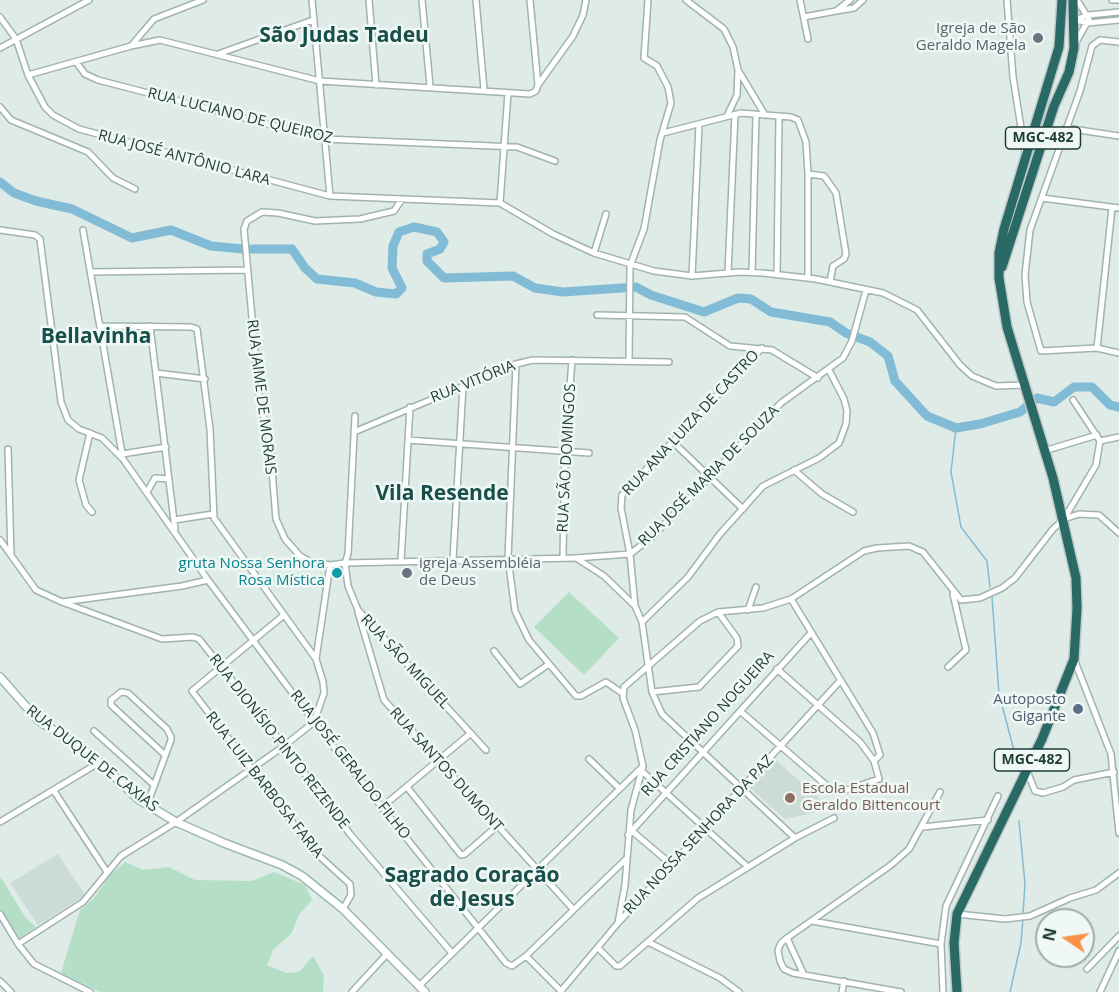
<!DOCTYPE html>
<html>
<head>
<meta charset="utf-8">
<style>
	body { margin:0 }
	#map { position:relative; width:1119px; height:992px; overflow:hidden; background:#deebe7; font-family:"Open Sans",sans-serif }
	canvas { display:block }
	.north { position:absolute; left:1035px; top:908px; width:60px; height:60px; box-sizing:border-box; background:#eff8f5; border:2px solid #9cadaa; border-radius:50%; rotate:283deg; font-size:16px; font-weight:700; line-height:24px; text-align:center; color:#1f3c39 }
	.north::after { content:''; display:block; margin:auto; width:21px; height:27px; background:#fb924c; clip-path:polygon(50% 0,100% 100%,50% 72%,0 100%) }
</style>
</head>
<body>
<div id="map">
<canvas width="1119" height="992"></canvas>
<div class="north">N</div>
</div>
<script>
const ctx = document.querySelector('canvas').getContext('2d');
ctx.lineJoin = 'round';
function fillPath(path, color) { ctx.fillStyle = color; ctx.fill(path, 'evenodd'); }
const toPath = rows => new Path2D(rows.map(r => 'M' + r).join(''));
function trace(path, color, width, dash) { ctx.strokeStyle = color; ctx.lineWidth = width; ctx.lineCap = dash ? 'butt' : 'round'; ctx.setLineDash(dash || []); ctx.stroke(path); }
function label(font, color, halo, rows, align = 'center') {
  ctx.font = font + ' "Open Sans",sans-serif'; ctx.lineWidth = 5; ctx.setLineDash([]); ctx.textBaseline = 'middle'; ctx.strokeStyle = halo; ctx.fillStyle = color; for (const [text, x, y, turn = 0] of rows) {
    ctx.save(); ctx.translate(x, y); ctx.rotate((+turn || 0) * Math.PI / 180); ctx.textAlign = isNaN(turn) ? turn : align; if (halo) ctx.strokeText(text, 0, 0); ctx.fillText(text, 0, 0); ctx.restore();
  }
}
fillPath(toPath([
	[775,759,831,809,785,819,749,787],
	[58,854,85,895,38,925,10,883]
]), '#cddbd7');
fillPath(toPath([
	[569,592,619,638,584,675,534,627],
	[125,862,143,870,169,867,195,880,252,881,274,872,305,885,312,900,299,915,291,934,273,950,267,965,286,973,299,972,313,956,324,975,323,992,100,992,61,973,80,910,94,898,110,875],
	[0,876,25,917,36,927,18,939,0,909]
]), '#b5dec7');
trace(toPath([
	[956,428,951,472,961,527,987,561,990,587],
	[992,597,999,694,1020,773],
	[1019,821,1025,884,1023,914],
	[1010,992,1021,943,1023,919]
]), '#82bbd5', 1.5);
trace(toPath([
	[0,182,14,193,36,201,72,209,132,238,171,230,211,246,243,249],
	[252,249,292,249,305,268,317,279,355,283,376,292,396,294,402,288,392,268,393,246,399,232,414,227,437,232,444,242,440,249,427,254,427,261,444,278,513,276,535,288,563,292,636,287,651,295,704,312,738,298,751,299,771,312,830,322,846,333,870,342,888,356,895,381,927,416,956,428,980,424,1020,412,1037,398,1054,402,1074,387,1092,387,1110,405,1119,407]
]), '#82bbd5', 9);
const street = toPath([
	[312,0,330,196],
	[369,0,376,85],
	[422,0,430,86],
	[476,0,484,89],
	[686,0,724,29,733,47,738,70],
	[800,0,808,39],
	[850,0,836,11,854,8,863,0],
	[1007,0,1013,77,1025,153],
	[1112,0,1119,0],
	[0,17,16,39,28,75,45,107,53,115,79,129,330,196,500,203,553,234,594,253,654,271,692,276,740,272,763,273,816,279,883,293,917,310,960,365,972,376,996,386,1024,385],
	[804,17,836,11],
	[1075,20,1088,15,1119,12],
	[1076,20,1088,23,1119,20],
	[1119,42,1100,40,1092,46,1080,91,1030,230,1025,275,1027,302,1041,351,1097,348,1119,353],
	[1075,44,1089,19,1077,0],
	[131,46,160,40,320,81,530,94,536,91,538,85,530,0],
	[0,48,89,0],
	[218,54,313,20],
	[76,62,85,74,98,80,325,139,517,147,555,161],
	[28,75,131,46,154,19,203,0],
	[538,85,573,36,583,15,586,0],
	[0,107,11,120,88,152,113,178,135,189],
	[727,116,737,95,738,70,765,115],
	[1066,128,1119,136],
	[663,133,741,113,791,117,798,120,806,142,808,174,808,278],
	[808,174,824,176,836,193,846,254,844,259,833,266,830,282],
	[1042,198,1119,208],
	[500,203,508,93],
	[0,230,35,235,40,239,61,402,68,420,79,429,102,438,123,459,208,580,314,722,506,963,512,966,526,956,561,991],
	[83,230,123,459],
	[594,253,606,214],
	[90,272,246,270],
	[752,272,756,115],
	[728,273,735,114],
	[777,275,779,116],
	[692,276,699,125],
	[597,315,685,317,730,346,772,350,818,378],
	[101,326,191,327,197,329,210,429,214,518,316,659],
	[150,326,175,529],
	[1097,348,1112,208],
	[629,361,630,266,644,229,660,140,671,103,668,87,657,66,644,58,648,0],
	[516,364,508,558,515,611,529,640,576,696,581,696,606,682,622,693],
	[156,373,205,379],
	[354,432,516,364,533,360,669,362],
	[90,433,79,480,86,505,92,512],
	[408,440,589,453],
	[672,441,743,509],
	[1100,441,1119,437],
	[8,449,11,555],
	[1044,451,1097,435],
	[122,454,166,447],
	[794,470,822,494,853,512],
	[147,492,155,478,169,479],
	[1064,519,1079,514,1099,515,1119,533],
	[174,520,213,514],
	[0,540,36,590,62,602,182,586,208,580],
	[563,556,565,452,572,360],
	[576,558,604,576,635,606,642,622,652,692,662,714,795,838],
	[453,559,463,386],
	[401,561,410,407],
	[330,565,309,561,300,556,285,539,276,519,270,446,259,395,244,229,247,221,262,212,278,213,315,221,360,219,394,211,402,199],
	[791,599,873,733,880,755,874,761],
	[62,602,162,639,193,637,199,639,284,746,350,834,452,953],
	[635,606,630,554,621,508,622,495,762,348],
	[748,610,756,587],
	[358,612,384,700,573,909],
	[284,615,192,691,316,853,350,884,351,895,343,909],
	[642,622,688,577,720,534,763,486,819,458,839,443,846,424,847,411,844,399,829,370],
	[494,651,520,684,549,664],
	[1074,659,1111,754,1119,833],
	[948,667,966,650,953,594],
	[652,692,699,687,738,646,737,638,718,612],
	[740,711,833,791,843,791,879,779,874,761,860,742,777,669],
	[94,731,154,785],
	[486,750,358,610,348,586,345,563,575,558,630,554,652,537,781,403,843,358,852,341,866,290],
	[589,759,619,788],
	[1027,771,1035,791,1043,793,1063,787,1074,780,1114,772],
	[643,772,748,867],
	[407,787,461,855,465,854,496,827],
	[54,791,107,872],
	[147,805,171,740,171,737,167,729,128,693,121,692,111,700,111,705,165,755],
	[381,808,471,733],
	[0,822,100,762],
	[923,827,988,820],
	[632,831,672,865],
	[628,835,810,634],
	[0,914,18,944,34,964,90,992],
	[957,914,1005,919,1030,916,1070,898,1096,890,1119,873],
	[812,921,941,944],
	[618,923,625,885,631,810,643,766,635,730,623,698,624,687,700,621,718,612,763,608,791,599,864,551,877,548,909,546,923,552,961,600,980,598,1002,588,1015,578,1053,529,1064,519,1096,465,1100,441,1073,400],
	[787,938,804,975],
	[648,942,720,978,739,992],
	[18,944,83,902,121,856,176,822,284,746,314,722,324,693,323,682,316,659,330,565,345,563,348,554,355,416],
	[598,948,616,966,620,966,698,898,795,838,834,818],
	[526,956,626,859],
	[1087,969,1119,936],
	[0,981,11,992],
	[419,986,643,766],
	[561,991,618,923,840,681],
	[352,992,387,954],
	[842,992,844,981],
	[901,992,793,973,784,969,780,961,778,950,781,943,787,938,891,865,909,849,940,792],
	[943,992,941,944,946,906,998,796],
	[1100,992,1119,951]
]);
const secondary = toPath([
	[0,677,38,720,94,757,138,799,176,822,224,843,282,865,302,876,343,909,425,992]
]);
const highway = toPath([
	[1002,267,1054,106,1069,72,1074,48,1073,0],
	[957,992,954,943,957,914,1042,739,1074,659,1077,608,1076,578,1053,478,1007,327,999,278,999,253,1004,229,1059,47,1062,0]
]);
trace(street, '#a1b3af', 8);
trace(secondary, '#9db8b2', 10);
trace(highway, '#c0c8c8', 12);
trace(street, '#fff', 5);
trace(secondary, '#fff', 7);
trace(highway, '#296a67', 9);
for (const [x, y, r, color] of [
	[1038,38,6,"#6b7280"],
	[337,573,6,"#0f9aa8"],
	[407,573,6,"#6b7280"],
	[1078,709,6,"#5c6f8a"],
	[790,798,6,"#8d6e63"]
]) { const dot = new Path2D(); dot.arc(x, y, r, 0, 2 * Math.PI); ctx.fillStyle = color; ctx.fill(dot); trace(dot, '#eff8f5', 2); }
for (const [x, y, w] of [
	[1043,138,75],
	[1032,760,75]
]) { const box = new Path2D(); box.roundRect(x - w / 2, y - 11, w, 22, 4.5); ctx.fillStyle = '#eff8f5'; ctx.fill(box); trace(box, '#1f3c39', 1.5); }
label('bold 14px', '#1f3c39', null, [
	["MGC-482",1043,138],
	["MGC-482",1032,760]
]);
label('15px', '#5b616d', '#eff8f5', [
	["Igreja de São",1026,29],
	["Geraldo Magela",1026,46],
	["igreja Assembléia",419,564,"left"],
	["de Deus",419,581,"left"]
], 'right');
label('15px', '#1f3c39', '#eff8f5', [
	["RUA LUCIANO DE QUEIROZ",240,116,14],
	["RUA JOSÉ ANTÔNIO LARA",184,158,15],
	["RUA VITÓRIA",473,382,-22],
	["RUA JAIME DE MORAIS",261,397,83],
	["RUA ANA LUIZA DE CASTRO",691,423,-47],
	["RUA SÃO DOMINGOS",567,458,-87],
	["RUA JOSÉ MARIA DE SOUZA",709,476,-45],
	["RUA SÃO MIGUEL",405,662,47],
	["RUA CRISTIANO NOGUEIRA",708,724,-48],
	["RUA DIONÍSIO PINTO REZENDE",279,742,52],
	["RUA DUQUE DE CAXIAS",92,759,38],
	["RUA JOSÉ GERALDO FILHO",350,765,52],
	["RUA SANTOS DUMONT",446,770,48],
	["RUA LUIZ BARBOSA FARIA",264,785,52],
	["RUA NOSSA SENHORA DA PAZ",699,835,-47]
]);
label('15px', '#0d838f', '#eff8f5', [
	["gruta Nossa Senhora",325,564],
	["Rosa Mística",325,581]
], 'right');
label('15px', '#4e5e75', '#eff8f5', [
	["Autoposto",1066,700],
	["Gigante",1066,717]
], 'right');
label('15px', '#785e54', '#eff8f5', [
	["Escola Estadual",802,789],
	["Geraldo Bittencourt",802,806]
], 'left');
label('bold 21px', '#194f4a', '#eff8f5', [
	["São Judas Tadeu",344,36],
	["Bellavinha",96,337],
	["Vila Resende",442,494],
	["Sagrado Coração",472,876],
	["de Jesus",472,900]
]);
</script>
</body>
</html>
